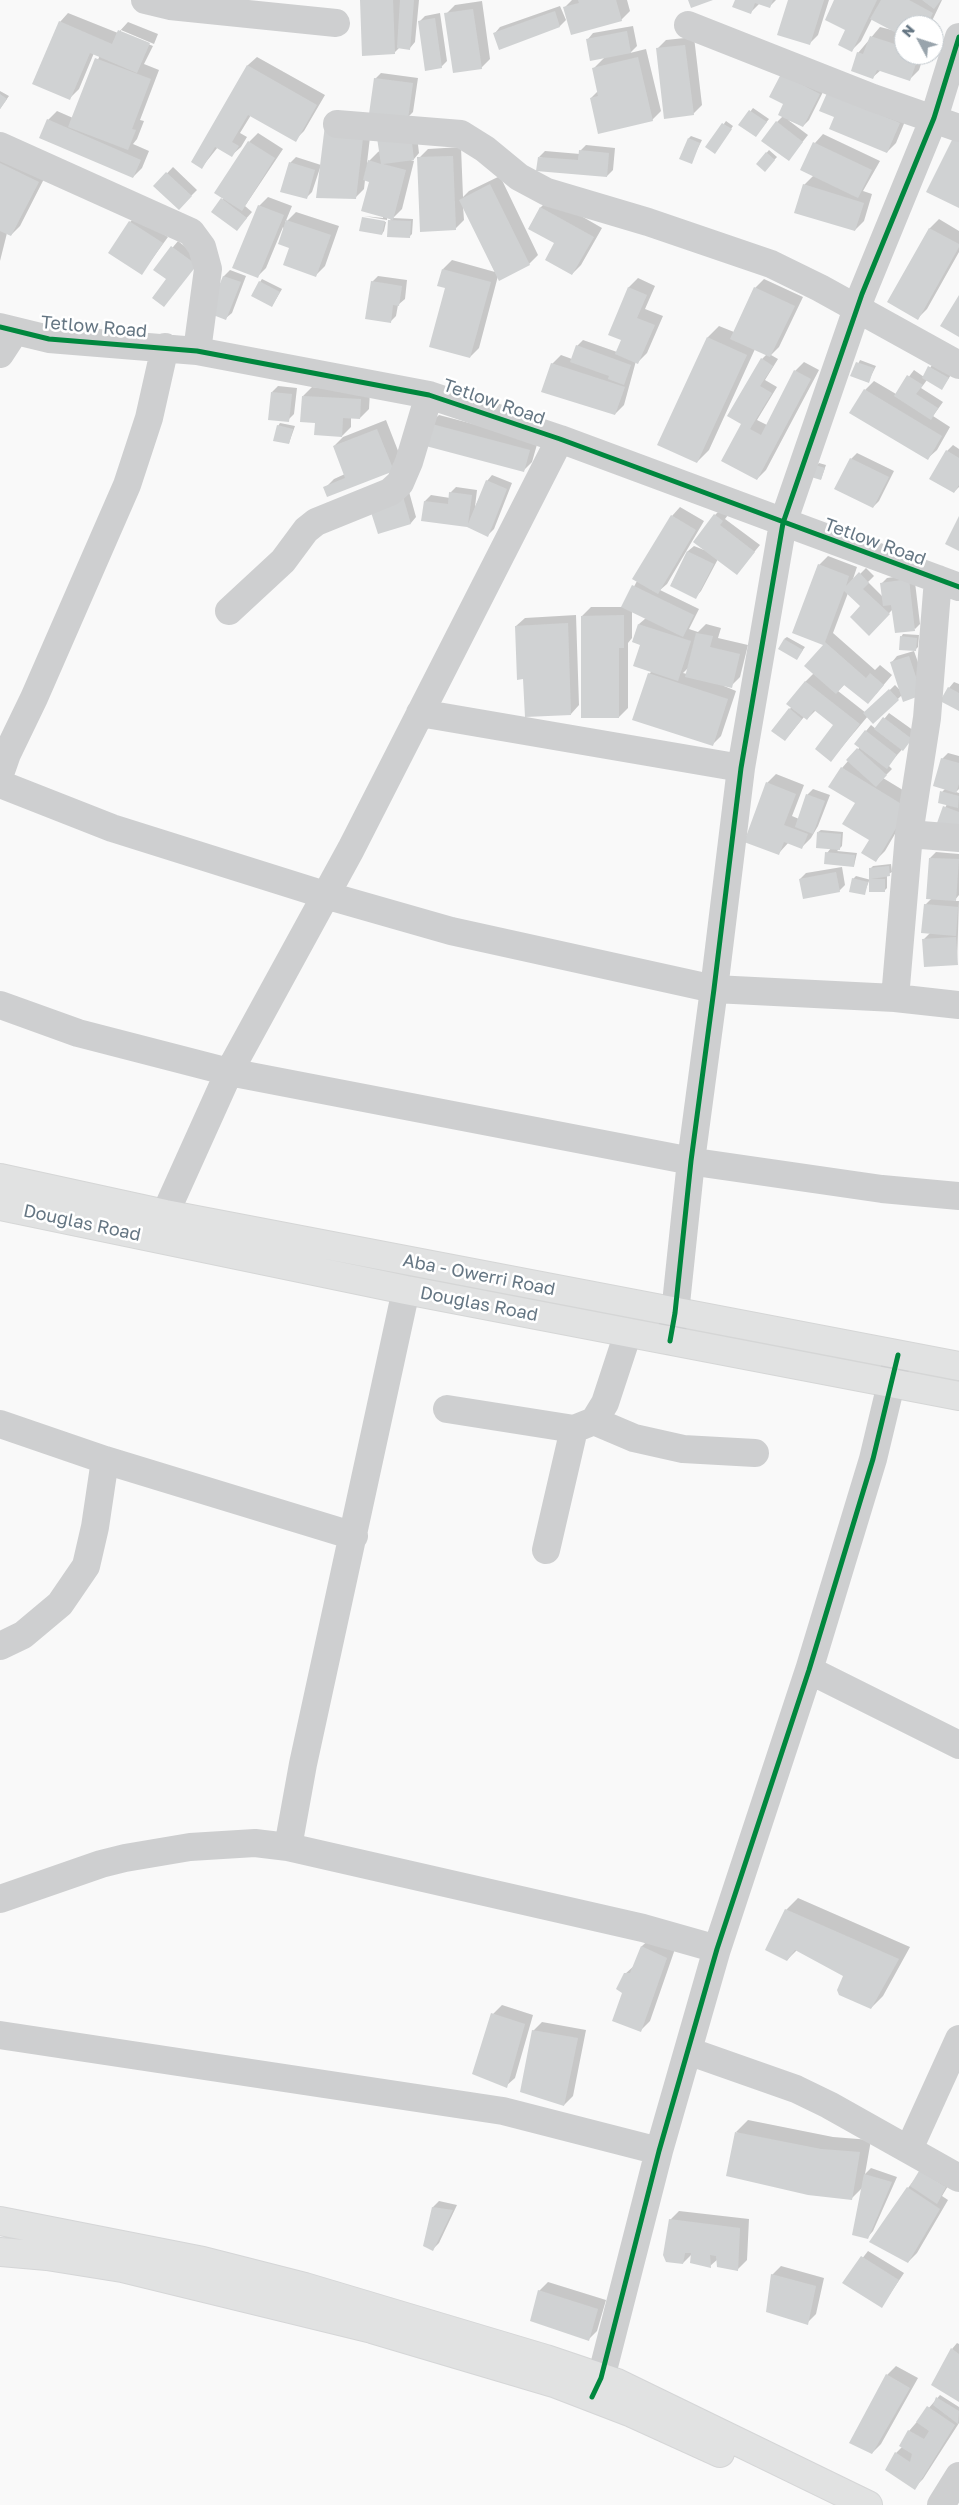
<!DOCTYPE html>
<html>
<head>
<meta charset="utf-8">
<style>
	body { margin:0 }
	#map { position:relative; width:959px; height:2505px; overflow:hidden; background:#f9f9f9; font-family:"Golos Text",sans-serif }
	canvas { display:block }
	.north { position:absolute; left:894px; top:15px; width:50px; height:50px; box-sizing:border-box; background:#fff; border:1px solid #c1c8cd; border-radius:50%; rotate:310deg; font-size:14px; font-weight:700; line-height:20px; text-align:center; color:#657683 }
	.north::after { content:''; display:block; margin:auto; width:18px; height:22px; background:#99a4ac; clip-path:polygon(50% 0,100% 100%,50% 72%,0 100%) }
</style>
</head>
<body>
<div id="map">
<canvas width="959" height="2505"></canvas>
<div class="north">N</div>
</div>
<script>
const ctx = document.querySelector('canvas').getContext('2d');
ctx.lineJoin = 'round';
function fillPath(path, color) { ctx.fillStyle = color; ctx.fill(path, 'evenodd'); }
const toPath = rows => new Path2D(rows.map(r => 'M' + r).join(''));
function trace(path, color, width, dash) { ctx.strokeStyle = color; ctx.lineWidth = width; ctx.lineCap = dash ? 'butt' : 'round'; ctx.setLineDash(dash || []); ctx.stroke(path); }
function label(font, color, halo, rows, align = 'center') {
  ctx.font = font + ' "Golos Text",sans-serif'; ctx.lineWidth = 5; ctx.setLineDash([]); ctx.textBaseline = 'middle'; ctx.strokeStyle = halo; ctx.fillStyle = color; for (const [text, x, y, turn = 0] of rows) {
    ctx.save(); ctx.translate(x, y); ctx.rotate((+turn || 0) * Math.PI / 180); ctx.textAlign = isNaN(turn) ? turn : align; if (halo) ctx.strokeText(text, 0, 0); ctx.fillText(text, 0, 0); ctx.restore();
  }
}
fillPath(toPath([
	[361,0,419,0,415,42,410,48,400,47,394,53],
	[572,0,627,0,630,11,621,20,565,7],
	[736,0,776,0,769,7,760,3,750,13],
	[789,0,829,0,818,35,809,44],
	[836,0,942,0,930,25,904,25,904,55,924,55,919,70,910,79,881,70,873,77,858,53,880,27,896,31,872,19,861,41,852,50],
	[482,1,490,59,481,68,446,14,455,5],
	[560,6,566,20,560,26,500,48,495,33,500,27],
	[68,13,118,33,128,22,158,34,154,44,121,30,121,33,153,46,144,64,159,70,140,120,144,121,137,139,133,144,149,151,142,168,133,177,48,120,57,111,73,118,100,55,94,53,79,89,70,98,60,22],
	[440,13,447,61,441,67,419,22,425,16],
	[633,26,637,46,630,53,646,49,661,111,652,120,591,98,599,90,594,68,605,57,588,39,593,33],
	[694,37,702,105,693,114,657,49,666,40],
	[257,57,325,95,304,131,295,140,251,115,240,133,247,137,241,147,232,155,218,147,202,167,193,162,248,65],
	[381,73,418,78,413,112,407,118,375,79],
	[782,75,825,88,809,120,803,126,788,120,808,135,788,160,777,122,783,116,785,104],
	[0,91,9,96,0,109],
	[753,108,769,119,758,133,740,125],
	[908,114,896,143,887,152,835,116],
	[372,120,367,163,378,152,416,128,419,153,414,159,407,159,414,161,402,209,393,218,413,219,412,234,410,236,390,220,392,218,387,217,387,220,364,216,383,218,383,216,371,181,365,180,364,189,355,198,318,196],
	[726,121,733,126,717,150,707,147],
	[258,133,283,149,245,206,252,212,237,229,213,211,224,198,249,142],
	[823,134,880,161,863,191,872,194,864,221,855,230,804,185,814,175,815,143],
	[691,136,702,140,691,162,689,138],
	[586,145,615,148,613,170,607,176,539,157,545,151,580,154,580,151],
	[461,147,463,197,469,191,500,176,538,255,529,264,498,276,479,348,470,357,446,287,443,269,452,260,495,272,463,206,464,220,455,229,419,158,428,149],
	[0,150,47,173,20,226,11,235,7,233,0,261],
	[769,150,777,157,765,170,757,164],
	[296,157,321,165,312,192,306,198,290,163],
	[173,167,197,190,179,208,155,186],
	[268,197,292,206,285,223,296,212,339,226,325,266,316,275,291,247,283,227,266,268,257,277,259,206],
	[550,198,602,228,581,265,572,274,556,243,529,228,541,207],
	[136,216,168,237,142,273,130,222],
	[363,218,386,222,384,231,382,234],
	[939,219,959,231,959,252,927,309,918,318,889,302,930,228],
	[178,241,201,259,168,279,155,269],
	[230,270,246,276,232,313,226,318,210,312,224,276],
	[378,276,407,280,405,299,398,305,396,316,390,322,372,282],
	[638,278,655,286,645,309,663,316,647,353,638,362,636,361,624,405,615,414,552,364,561,355,572,359,577,346,583,340,617,352,622,339,610,334,629,287],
	[262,279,282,289,272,306,260,282],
	[764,279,803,297,779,347,771,355,778,359,765,380,777,387,757,420,767,425,795,371,804,362,819,370,766,470,757,479,741,425,762,359,767,354,755,349,709,450,697,462,708,337,719,326,734,332,755,288],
	[860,360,876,366,868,382,852,376],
	[932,365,951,375,942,388,927,380,921,388,943,402,933,416,950,427,937,450,928,458,865,390,874,381,896,394,914,370,924,377],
	[278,386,297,388,294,414,288,420,272,392],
	[312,387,370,391,369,409,360,418,351,417,351,427,342,436,316,422,303,396],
	[439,415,538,441,532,462,523,471,430,423],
	[386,420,402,461,393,470,325,488,334,479,345,474,334,446,343,437],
	[280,423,295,426,289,443,278,426],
	[953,445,959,449,959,487,954,492,947,451],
	[857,453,894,471,879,501,873,507,851,459],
	[819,463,826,465,821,479,816,466],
	[492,475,512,483,494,529,488,535,467,526,422,520,425,501,431,495,450,498,450,493,456,487,477,490,475,507,487,481],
	[408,488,416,517,411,523,379,532],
	[680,507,704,521,667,584,660,590,699,609,689,629,698,632,706,624,721,628,718,638,748,645,740,677,731,686,724,685,724,686,736,691,721,736,712,745,649,674,652,671,642,644,639,624,646,618,632,611,632,638,628,643,628,708,619,717,582,616,591,607,623,607,672,516],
	[689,667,687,674,683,673],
	[721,509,728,515,725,519,760,545,737,573,718,559,701,591,696,597,671,585,688,551,694,546,704,550,715,515],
	[828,556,857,567,852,582,866,568,874,576,868,582,883,597,881,584,887,578,914,574,920,624,915,629,893,609,869,634,862,606,848,593,833,633,875,670,880,665,892,675,876,694,845,684,838,691,866,713,895,685,901,691,892,662,897,656,914,651,927,688,902,695,874,722,868,716,831,760,835,725,816,710,807,719,804,717,790,734,790,709,805,682,814,673,825,644,819,565],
	[576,615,579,705,571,714,524,678,516,626,525,618],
	[903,634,919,635,918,647,915,650,901,637],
	[787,637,805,647,797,658,784,639],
	[954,682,959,684,959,709,949,688],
	[889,713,917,733,888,765,892,769,883,778,916,798,885,851,876,860,870,840,842,768,860,747,866,731,871,725,876,729],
	[948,753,959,756,959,789,956,792,959,793,959,830,938,822,947,804,942,792,945,789,942,759],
	[776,774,804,785,792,816,799,819,807,795,813,789,830,795,818,826,811,838,802,847,789,842,779,853,767,783],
	[821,830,843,832,842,846,837,851,857,853,854,866,827,853,831,848,818,832],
	[936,852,959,854,959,895,954,901,959,901,957,963,923,940,930,933,925,905,932,898,930,858],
	[891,864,892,872,887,875,887,888,884,891,869,881,864,894,853,879,856,876,871,880,871,868,873,866],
	[842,867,845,885,839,891,800,879,806,873],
	[798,1898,910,1947,883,1996,871,2008,845,1976,797,1950,787,1960,786,1910],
	[651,1938,675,1949,650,2021,641,2030,624,1993,625,1974,635,1965,642,1946],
	[502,2005,533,2015,515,2078,506,2086,493,2014],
	[542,2022,586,2030,573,2096,564,2105,533,2031],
	[748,2120,833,2137,871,2140,865,2174,871,2168,897,2177,873,2231,868,2237,862,2188,851,2199,736,2132],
	[920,2172,951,2181,942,2196,948,2200,917,2253,908,2262,908,2188],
	[439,2201,457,2205,439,2243,433,2249,433,2207],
	[679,2211,749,2219,747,2260,738,2269,718,2259,710,2266,692,2254,683,2263,670,2220],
	[868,2251,904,2273,882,2306,844,2282],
	[781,2266,824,2278,816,2314,807,2323,772,2275],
	[548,2282,606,2300,597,2331,588,2340,539,2291],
	[957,2343,959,2344,959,2400,952,2349],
	[896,2366,918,2378,881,2444,872,2453,887,2375],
	[940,2395,959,2407,959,2423,923,2479,914,2488,896,2453,903,2446,909,2431]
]), '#0003');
fillPath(toPath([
	[360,0,393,0,395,54,362,56],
	[400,0,414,0,410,50,397,48],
	[578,0,616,0,622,21,571,35,563,7,579,3],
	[688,0,713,0,691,8],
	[735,0,773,0,770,8,755,3,751,14,732,7],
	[788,0,824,0,810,45,777,35],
	[834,0,877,0,852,52,838,45,845,30,825,20],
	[881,0,909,0,933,13,927,25,904,25,904,37,870,19],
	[922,0,941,0,934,9],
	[473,9,482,69,453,73,444,13],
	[555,11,560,27,499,50,493,33],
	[435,18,442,68,425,71,418,21],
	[59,21,112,44,118,30,150,43,137,73,90,53,70,100,32,84],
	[627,31,631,53,590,61,586,39],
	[870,36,904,47,904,55,919,55,910,81,877,70,873,79,851,71,857,52,863,54],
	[685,45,694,115,664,119,656,48],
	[638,57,653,121,598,134,590,98,598,96,592,68],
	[95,58,151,79,132,129,136,130,128,150,68,127],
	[247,65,317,105,296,142,248,115,232,142,239,146,232,157,215,147,202,169,191,162],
	[781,74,820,94,803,127,778,115,783,104,769,97],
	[374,78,413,83,408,119,369,114],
	[827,93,900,123,887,153,829,129,834,117,819,111],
	[0,94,7,99,0,109],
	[749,110,767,122,756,137,738,125],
	[47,119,141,160,133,178,39,138],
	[776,121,803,142,789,161,761,141],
	[722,123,732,129,715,154,705,147],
	[325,125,364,129,356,199,316,198],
	[411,134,414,160,383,164,406,170,393,220,361,211,369,182,363,180,368,160,381,164,377,138],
	[688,138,700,143,692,164,679,159],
	[953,138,959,141,959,208,926,192],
	[248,141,275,158,242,211,214,193],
	[813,142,872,170,858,198,800,170],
	[579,150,609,153,607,177,536,171,538,157,578,160],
	[766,152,775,160,765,172,756,164],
	[453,156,456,230,420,232,417,157],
	[289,162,315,170,307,199,280,192],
	[0,163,39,182,11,236,0,231],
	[166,172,192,196,179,210,153,186],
	[490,184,530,265,499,281,459,200],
	[803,184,864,203,855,231,794,213],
	[221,198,247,218,237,231,211,212],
	[258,205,284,215,258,278,232,268],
	[540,207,594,237,572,275,545,260,554,243,528,229],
	[362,217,385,221,382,235,359,231],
	[286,220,331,235,316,277,283,265,289,248,278,244],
	[388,220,411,221,410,238,387,237],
	[129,221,163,243,142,275,108,253],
	[929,228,959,244,959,247,918,320,887,302],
	[171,246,197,265,164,307,152,298,166,279,153,270],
	[442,269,491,282,470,358,429,347,445,288,437,286],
	[223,276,241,282,226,320,208,313],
	[259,281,280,292,272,307,251,296],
	[371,281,402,286,399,306,393,305,391,323,365,319],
	[628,287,647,295,637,318,655,325,638,364,615,354,621,340,608,335],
	[754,287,795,306,770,357,730,339],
	[959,295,959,337,940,326],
	[707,337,747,355,697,463,657,445],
	[576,345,631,365,624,385,608,379,609,376,570,362],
	[761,358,773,366,760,386,772,393,750,429,761,435,794,370,811,379,757,480,721,461,741,424,727,416],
	[856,362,874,368,869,383,850,376],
	[551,363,625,387,615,415,541,392],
	[928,366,949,378,942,390,922,378],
	[907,375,923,385,916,394,938,408,931,420,894,396],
	[864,389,942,436,928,460,849,413],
	[271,392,292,394,289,422,268,420],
	[302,396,361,399,360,419,343,418,342,437,314,435,315,423,300,422],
	[428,423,530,450,524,472,422,445],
	[277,425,293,429,289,444,273,441],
	[377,429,394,471,327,497,323,487,345,478,333,446],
	[946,450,959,458,959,485,954,493,929,479],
	[850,458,889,477,873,508,834,489],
	[815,465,825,468,821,480,811,477],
	[486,480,507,489,488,537,467,527,421,521,424,501,448,504,449,492,472,495,468,524],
	[402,493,411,524,378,534,368,503],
	[714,514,723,521,720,525,755,552,737,575,693,542],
	[671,515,696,530,658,594,632,579],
	[959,516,959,551,945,544],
	[687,551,714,564,696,599,670,586],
	[818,564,849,576,846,586,859,572,869,583,863,589,890,614,869,636,850,617,860,606,844,591,825,642,866,678,870,673,884,685,868,704,844,685,836,694,804,666,823,645,792,633],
	[909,579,915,631,895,633,891,605,883,606,880,583],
	[632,585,694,615,683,637,621,607],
	[624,615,624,648,619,648,619,718,581,718,581,616],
	[568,623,571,715,525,717,523,679,517,680,515,626],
	[638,624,691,641,678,681,633,666,640,645,632,642],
	[696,633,713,636,710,647,740,654,732,688,685,677],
	[900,636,917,638,916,651,899,650],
	[784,639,803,650,797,660,778,649],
	[909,656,922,695,903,702,890,662],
	[648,673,728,699,713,746,632,720],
	[805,681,860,724,831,762,815,749,833,725,814,710,807,720,786,704],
	[948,687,959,693,959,711,940,701],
	[889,689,899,700,873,724,863,713],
	[789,708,802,719,785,741,771,731],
	[883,717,912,739,903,751,874,729],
	[865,730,897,755,887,769,854,744],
	[857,748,887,775,876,787,846,760],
	[941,758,959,763,959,784,956,793,933,786],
	[841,767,908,808,876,862,861,853,869,840,842,824,855,803,828,787],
	[766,782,796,794,784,825,808,834,802,849,784,842,779,855,744,842],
	[940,791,959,796,958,808,938,803],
	[806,794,825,801,813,834,795,827],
	[943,806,959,812,959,831,937,823],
	[817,832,841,834,840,850,816,848],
	[825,852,855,855,854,867,824,864],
	[929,858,959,859,956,901,926,899],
	[889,866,890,876,871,879,885,879,885,892,869,892,869,868],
	[836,872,840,892,803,899,799,879],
	[852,878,868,882,865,895,849,892],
	[924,904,958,907,956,936,921,933],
	[956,937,958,965,924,967,922,939],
	[785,1909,899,1959,871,2009,839,1995,837,1990,843,1976,795,1950,787,1961,765,1950],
	[641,1946,667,1958,641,2032,612,2021,622,1993,616,1989,624,1973,630,1973],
	[491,2013,525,2024,507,2088,472,2074],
	[532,2030,578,2038,564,2106,520,2092],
	[735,2132,821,2149,860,2152,852,2200,808,2195,726,2176],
	[919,2171,946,2187,937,2204,910,2186],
	[864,2174,892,2182,868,2239,852,2235],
	[907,2187,940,2209,908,2263,869,2242],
	[432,2207,453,2210,433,2251,423,2246],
	[669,2219,740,2228,738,2271,717,2267,716,2256,710,2255,711,2268,690,2263,691,2253,685,2253,683,2264,666,2262,663,2255],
	[861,2256,899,2280,882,2308,842,2283],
	[771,2274,816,2286,808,2325,766,2312],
	[538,2290,598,2309,589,2341,530,2321],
	[951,2348,959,2354,959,2402,931,2385],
	[886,2374,910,2388,872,2454,849,2443],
	[936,2397,959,2411,958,2424,933,2405],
	[927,2406,955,2425,915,2490,885,2470,895,2452,910,2462,912,2454,899,2446,908,2430,924,2439,929,2431,916,2422]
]), '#d0d2d3');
const major = toPath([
	[0,2221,203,2261,305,2287,546,2359,617,2383,868,2505],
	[0,2252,47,2256,122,2268,372,2329,554,2383,632,2413,720,2453]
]);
const highway = toPath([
	[0,1178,165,1214,959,1366],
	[0,1206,406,1290,959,1396]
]);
trace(major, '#d5d6d7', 30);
trace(highway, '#d5d6d6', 30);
trace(toPath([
	[145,0,170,6,336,23],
	[688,25,873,98,959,128],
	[337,124,461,134,485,149,519,177,547,192,648,222,771,264,820,288,959,365],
	[0,146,191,232,202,247,208,269,197,351],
	[0,327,49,339,197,351,429,395,560,439,959,587],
	[0,354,15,331],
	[229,611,283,561,306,530,316,522,390,492,400,483,409,462,429,395],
	[420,713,741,768],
	[0,774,7,754,34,698,127,485,149,418,165,347],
	[0,784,112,828,325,895,451,931,714,989,895,998,959,1005],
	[909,834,959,838],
	[895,998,909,834,927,718,938,579],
	[0,1005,78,1033,229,1072,702,1163,882,1189,959,1196],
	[165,1214,229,1072,351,849,560,439],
	[670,1341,675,1313,691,1161,714,989,741,768,783,523,862,294,934,118,959,37],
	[447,1409,574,1429,594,1421,605,1403,628,1333],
	[594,1421,634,1438,683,1449,755,1453],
	[0,1424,105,1460,354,1536],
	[546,1550,574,1429],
	[0,1646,23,1635,60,1604,86,1566,95,1527,105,1460],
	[809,1670,959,1745],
	[288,1847,303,1764,406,1290],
	[0,1899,101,1864,125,1858,190,1847,255,1843,288,1847,643,1928,717,1949],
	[0,2035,503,2111,659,2151],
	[688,2051,796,2089,829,2105,959,2178],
	[909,2149,959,2039],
	[592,2397,601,2378,659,2151,717,1949,809,1670,873,1459,898,1355],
	[941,2505,959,2476]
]), '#cecfd0', 28);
trace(major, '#e1e2e2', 28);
trace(highway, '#e1e2e2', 28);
trace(toPath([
	[0,327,49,339,197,351,429,395,560,439,959,587],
	[670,1341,675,1313,691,1161,714,989,741,768,783,523,862,294,934,118,959,37],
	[592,2397,601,2378,659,2151,717,1949,809,1670,873,1459,898,1355]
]), '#00873e', 5);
label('18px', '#657683', '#fff', [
	["Tetlow Road",94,327,5],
	["Tetlow Road",494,402,19],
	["Tetlow Road",875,542,20],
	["Douglas Road",82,1223,12],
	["Aba - Owerri Road",479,1275,11],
	["Douglas Road",479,1304,11]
]);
</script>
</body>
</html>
